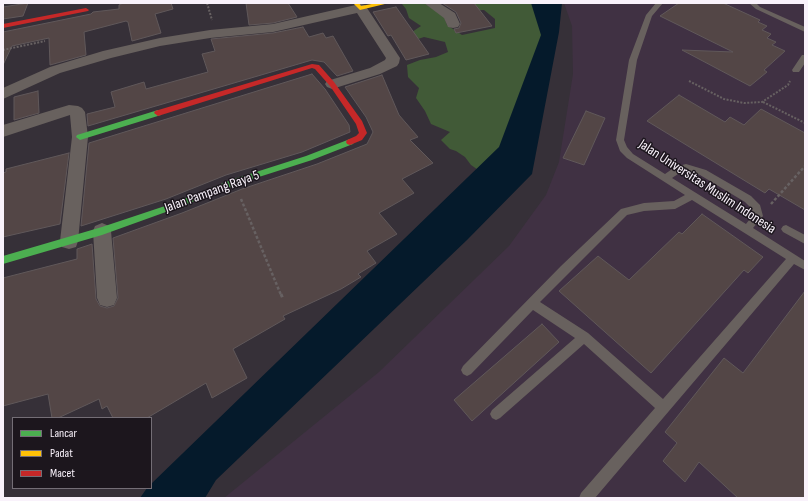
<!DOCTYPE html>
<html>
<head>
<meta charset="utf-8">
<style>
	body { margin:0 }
	#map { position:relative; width:808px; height:501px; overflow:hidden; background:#363038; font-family:"Sofia Sans Condensed",sans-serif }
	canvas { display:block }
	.frame { position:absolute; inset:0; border:4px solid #f9f2fb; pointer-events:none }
	.legend { position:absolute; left:12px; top:417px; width:140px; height:72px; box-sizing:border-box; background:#1c161d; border:1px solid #746e76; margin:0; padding:5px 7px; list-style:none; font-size:12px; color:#f9f2fb }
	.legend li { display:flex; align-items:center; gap:8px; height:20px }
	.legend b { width:20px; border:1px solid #746e76 }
</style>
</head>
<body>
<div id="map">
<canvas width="808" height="501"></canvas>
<div class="frame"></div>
<ul class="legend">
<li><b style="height:5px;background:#4caf50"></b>Lancar</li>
<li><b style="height:5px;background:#ffc107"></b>Padat</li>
<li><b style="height:5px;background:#c62828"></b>Macet</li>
</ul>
</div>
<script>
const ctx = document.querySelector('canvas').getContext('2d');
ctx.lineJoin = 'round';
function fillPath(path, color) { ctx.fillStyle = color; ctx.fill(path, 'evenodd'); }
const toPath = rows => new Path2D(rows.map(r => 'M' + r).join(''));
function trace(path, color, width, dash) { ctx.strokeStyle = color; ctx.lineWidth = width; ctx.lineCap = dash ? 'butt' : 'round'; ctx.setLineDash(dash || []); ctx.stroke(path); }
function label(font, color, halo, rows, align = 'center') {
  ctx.font = font + ' "Sofia Sans Condensed",sans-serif'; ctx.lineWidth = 3; ctx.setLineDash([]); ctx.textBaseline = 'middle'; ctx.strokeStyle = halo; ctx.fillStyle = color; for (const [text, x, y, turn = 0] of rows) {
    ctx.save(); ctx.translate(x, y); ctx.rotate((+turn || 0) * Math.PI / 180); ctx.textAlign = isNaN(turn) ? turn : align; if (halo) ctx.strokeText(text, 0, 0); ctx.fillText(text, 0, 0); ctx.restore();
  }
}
fillPath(toPath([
	[564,3,805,3,805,498,224,498,379,372,509,246,546,195,559,162,573,74,572,26]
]), '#403143');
fillPath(toPath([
	[407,3,424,3,444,16,447,25,462,35,495,28,495,19,484,10,465,11,473,3,544,3,547,24,497,183,471,165,465,157,456,151,450,149,441,140,450,132,431,124,425,111,416,98,419,88,408,77,407,65,420,60,436,57,448,52,445,42,424,37,412,41,412,32,421,26,409,18,406,9,402,4]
]), '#415a37');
fillPath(toPath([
	[531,3,562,3,559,32,532,174,467,240,216,480,205,498,140,498,147,488,151,488,151,484,499,147,541,35]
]), '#051a2b');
const building = toPath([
	[28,3,23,16,3,19,3,7,28,3],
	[123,3,171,3,173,9,155,14,161,33,132,41,128,22,126,21,84,32,86,55,50,65,49,38,12,46,3,65,3,32,91,14,93,12,119,9,119,5,123,3],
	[246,3,288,3,297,17,273,23,249,25,246,3],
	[442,3,474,3,492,26,456,33,454,29,459,28,461,23,456,12,442,3],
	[679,3,723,3,760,20,758,22,767,26,762,30,771,34,767,38,776,42,772,45,785,51,764,70,767,72,750,86,682,50,733,52,660,16,679,3],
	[396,7,429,54,406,60,391,35,388,36,373,12,396,7],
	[303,27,309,37,323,33,326,38,333,36,353,71,337,76,324,62,312,60,88,126,87,114,115,107,111,92,144,82,146,89,208,72,202,54,215,51,211,39,273,33,303,27],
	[312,74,325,89,349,125,350,132,302,152,226,175,166,199,81,226,89,143,312,74],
	[382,75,399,115,418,137,410,140,433,163,402,179,414,193,379,213,397,234,367,251,376,263,358,274,361,277,341,289,283,316,285,319,233,349,247,378,212,398,206,383,147,418,113,418,107,406,102,409,99,399,58,418,52,418,48,394,3,406,3,278,77,259,77,249,92,244,96,299,100,306,107,308,114,306,118,298,113,238,182,213,242,189,317,164,367,144,373,132,366,117,345,87,382,75],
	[38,91,39,113,14,120,14,97,38,91],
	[679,95,725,122,730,117,744,125,761,109,805,133,805,210,769,189,765,193,647,121,679,95],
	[586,111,605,118,584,165,563,158,586,111],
	[69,153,60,224,3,237,3,173,6,172,6,169,69,153],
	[702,214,763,257,748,273,744,270,651,373,559,291,598,256,629,280,679,232,682,234,702,214],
	[805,291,805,498,738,498,699,462,685,482,663,461,677,443,665,432,724,358,743,373,805,291],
	[542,324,559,342,472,421,454,400,542,324]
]);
fillPath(building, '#534646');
trace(building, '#60585a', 1);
trace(toPath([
	[207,3,212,20],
	[3,50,45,41],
	[689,81,724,99,744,103,762,102,788,85,790,81],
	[763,102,805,123]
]), '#676162', 2, [2, 1.5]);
trace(toPath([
	[241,199,281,295],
	[771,204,805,166]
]), '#676162', 2.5, [3, 2]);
trace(toPath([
	[281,294,283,299]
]), '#676162', 3, [3.5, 2.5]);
fillPath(toPath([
	[656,3,663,3,652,16,637,60,624,140,627,147,633,154,665,174,675,167,686,164,706,170,751,196,760,205,763,216,753,228,805,261,805,270,794,264,595,498,579,498,581,493,655,408,584,344,500,418,496,420,492,418,490,414,492,410,575,338,533,310,471,374,467,376,463,374,461,370,463,366,561,266,621,209,644,203,674,201,685,195,627,158,620,151,616,140,629,60,646,15,656,3],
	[686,170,700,175,745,202,752,209,753,215,746,224,672,178,681,172,686,170],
	[692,200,786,259,663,399,588,333,540,302,627,215,644,211,675,209,692,200],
	[749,3,756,3,760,7,805,27,805,32,756,9,749,3],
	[802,55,805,55,805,63,799,72,793,72,792,70,802,55],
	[786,225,805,235,805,244,783,232,781,229,783,226,786,225]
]), '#68615e');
fillPath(toPath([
	[424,3,439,3,455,13,460,24,458,27,453,28,448,27,444,18,424,3],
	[360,4,365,5,398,55,400,58,399,63,397,66,380,74,332,89,327,87,325,84,327,81,370,68,385,60,386,58,357,13,273,32,210,38,160,46,111,58,60,73,3,99,3,88,50,67,103,51,160,38,210,30,273,24,360,4],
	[69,105,78,106,82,108,85,112,88,137,78,241,76,247,69,249,62,247,60,241,72,137,70,115,3,137,3,125,69,105],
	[102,223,109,226,111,231,117,298,114,305,107,307,100,305,97,298,93,231,95,226,102,223]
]), '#68615e');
fillPath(toPath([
	[158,110,162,113,161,115,80,140,76,137,77,135,158,110],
	[350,139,353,140,354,142,353,144,312,160,237,184,177,208,102,235,3,264,3,256,102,227,171,204,231,180,306,156,350,139]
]), '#4caf50');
fillPath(toPath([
	[353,3,359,3,361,6,377,3,389,3,360,10,353,3]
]), '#ffc107');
fillPath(toPath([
	[86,8,89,10,88,11,3,28,3,24,86,8],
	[312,64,319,65,334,82,362,121,367,133,362,140,350,145,347,144,346,142,347,140,356,136,359,133,356,124,330,86,315,69,312,68,158,116,154,113,155,111,312,64]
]), '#c62828');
label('14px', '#f9f2fb', '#1c161d', [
	["Jalan Universitas Muslim Indonesia",707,187,33],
	["Jalan Pampang Raya 5",212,192,-20]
]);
</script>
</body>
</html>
